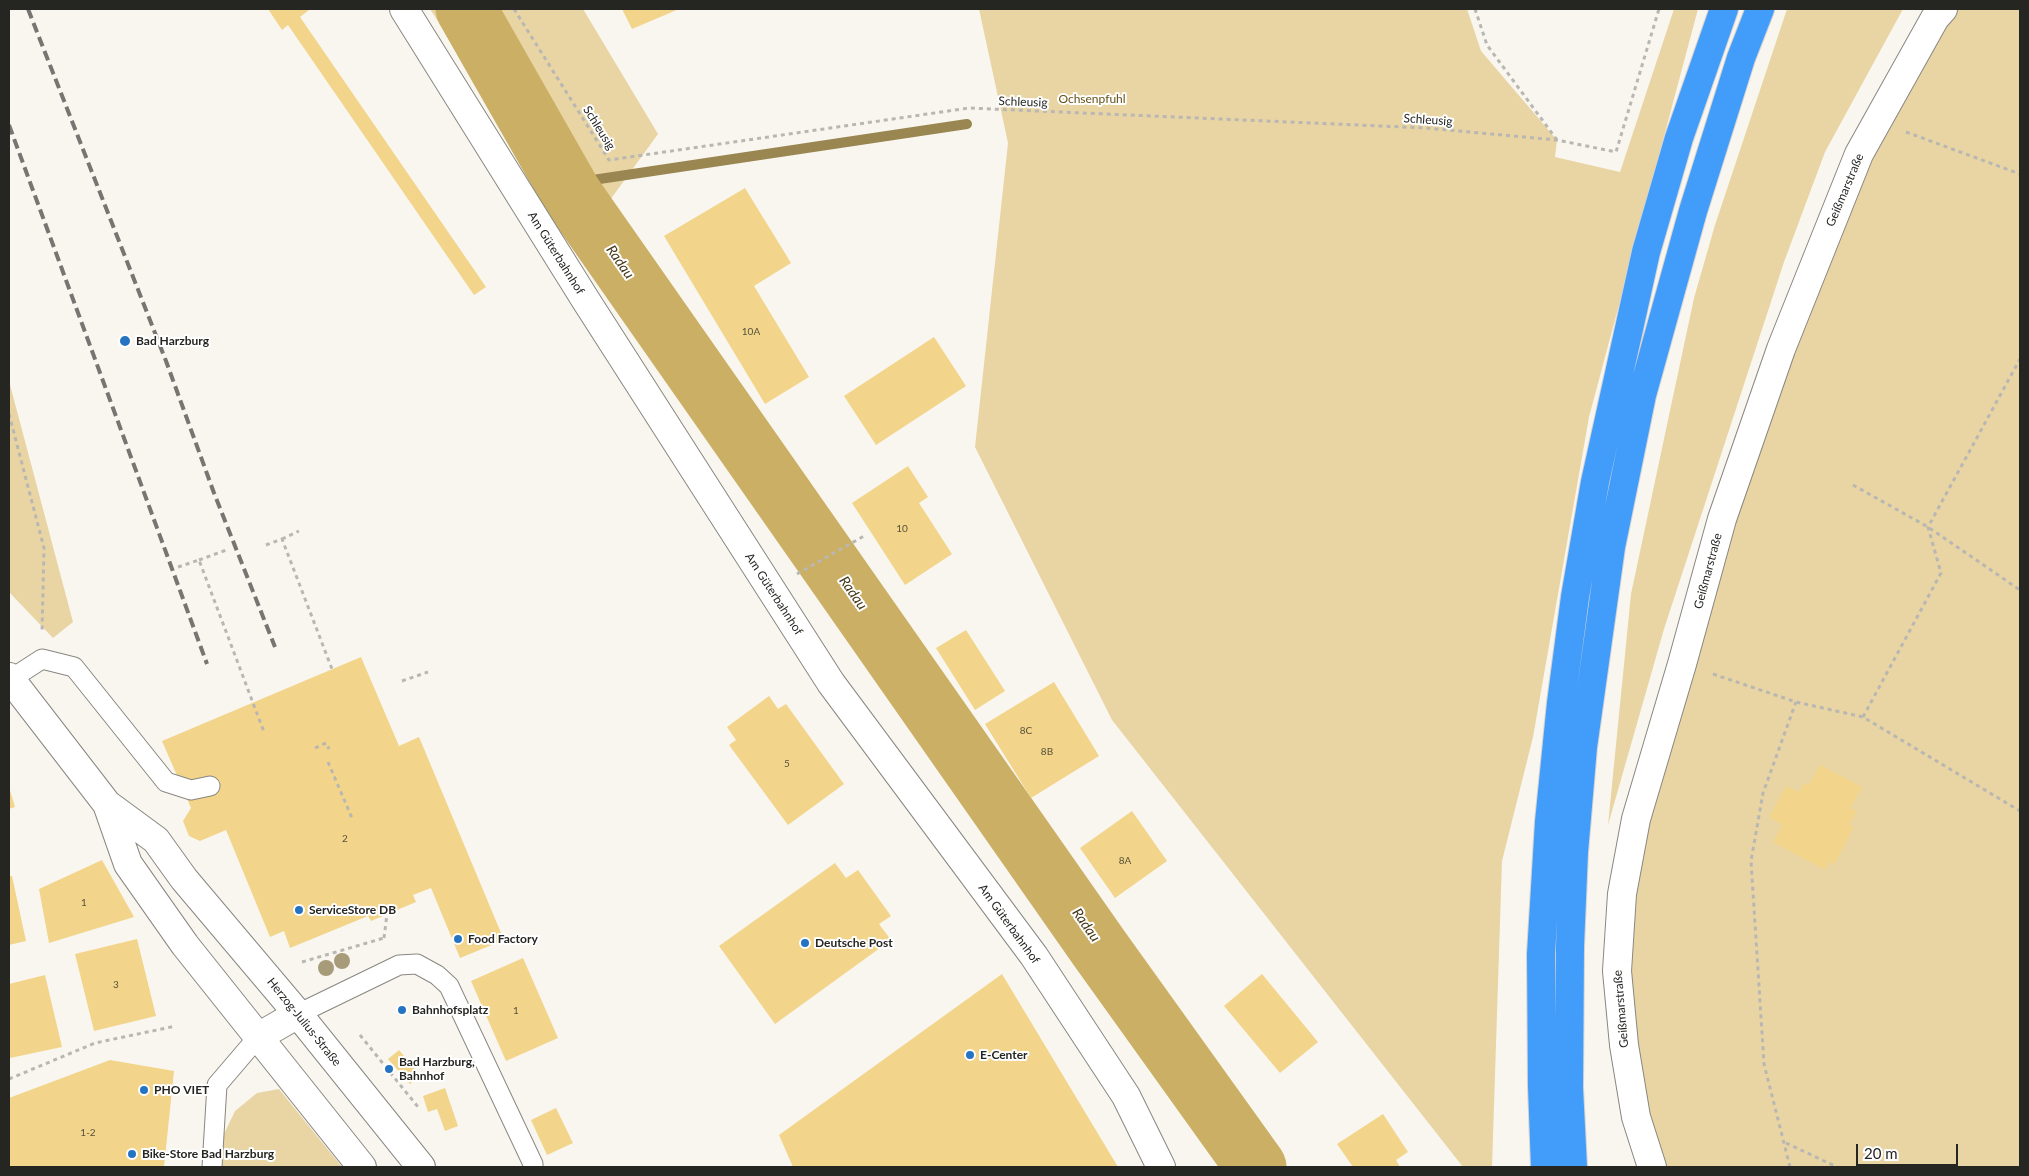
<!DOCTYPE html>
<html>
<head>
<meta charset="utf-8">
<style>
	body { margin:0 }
	#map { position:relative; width:2029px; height:1176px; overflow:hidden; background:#f9f6f0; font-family:Lato,sans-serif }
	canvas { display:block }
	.frame { position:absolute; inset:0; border:10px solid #252522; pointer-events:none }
	.scale { position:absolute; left:1856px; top:1144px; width:102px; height:22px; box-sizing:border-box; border:2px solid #252522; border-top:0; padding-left:6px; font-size:15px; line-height:18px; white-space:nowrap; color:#252522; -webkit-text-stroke:4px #fff; paint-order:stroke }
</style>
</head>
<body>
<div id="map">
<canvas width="2029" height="1176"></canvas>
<div class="frame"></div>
<div class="scale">20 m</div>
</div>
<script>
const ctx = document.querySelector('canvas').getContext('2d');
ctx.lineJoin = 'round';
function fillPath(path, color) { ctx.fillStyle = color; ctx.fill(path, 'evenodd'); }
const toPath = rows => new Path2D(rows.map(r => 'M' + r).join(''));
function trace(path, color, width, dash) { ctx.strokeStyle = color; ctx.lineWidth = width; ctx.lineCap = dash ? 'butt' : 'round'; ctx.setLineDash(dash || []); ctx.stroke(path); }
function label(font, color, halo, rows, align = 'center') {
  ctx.font = font + ' Lato,sans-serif'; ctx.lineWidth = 4; ctx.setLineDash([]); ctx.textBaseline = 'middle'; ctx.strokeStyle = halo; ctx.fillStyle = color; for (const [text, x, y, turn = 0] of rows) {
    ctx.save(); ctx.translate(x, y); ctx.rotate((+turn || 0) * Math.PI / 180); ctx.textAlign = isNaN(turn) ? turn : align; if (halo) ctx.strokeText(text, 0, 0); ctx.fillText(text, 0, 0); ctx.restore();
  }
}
fillPath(toPath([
	[430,9,583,9,658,134,581,240],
	[979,9,1467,9,1481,51,1557,140,1555,157,1620,172,1674,9,1698,9,1589,417,1533,737,1502,861,1492,1167,1463,1167,1112,720,975,447,1008,143],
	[1787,9,1903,9,1825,152,1784,262,1664,629,1608,825,1631,594,1694,298,1715,225],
	[1951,9,2020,9,2020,1167,1652,1167,1617,971,1656,756,1859,154],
	[9,381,73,622,53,638,9,592],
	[279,1089,342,1167,220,1167,222,1138,235,1111,257,1093]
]), '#e9d5a3');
trace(toPath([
	[566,184,967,124]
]), '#998650', 10);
trace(toPath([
	[466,9,572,195,1099,948,1256,1167]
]), '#cbaf64', 61);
fillPath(toPath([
	[268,9,310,9,300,17,486,287,474,295,288,25,282,30],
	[622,9,679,9,632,29],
	[745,188,791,263,754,286,809,377,765,404,664,236],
	[934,337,966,386,876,445,844,396],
	[908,466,928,497,919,503,952,554,905,585,852,503],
	[966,630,1005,691,975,710,936,648],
	[361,657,399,746,419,737,504,940,460,958,431,888,413,895,416,902,371,921,368,916,290,948,284,931,270,937,226,830,200,841,189,836,183,821,191,808,162,741],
	[1054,682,1099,756,1031,798,985,724],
	[769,696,778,709,786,704,844,784,788,825,729,745,736,740,727,727],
	[1820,765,1862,787,1850,808,1857,811,1849,825,1854,827,1834,865,1829,861,1825,870,1773,842,1782,825,1769,817,1786,786,1799,792,1803,785,1810,783],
	[9,787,15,807,9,809],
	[1132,811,1167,861,1115,898,1080,848],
	[102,860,134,917,49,943,39,889],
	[835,863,846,878,858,870,891,916,879,924,891,940,775,1024,719,946],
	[9,876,12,876,26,941,9,945],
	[137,939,156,1016,94,1031,75,954],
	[523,958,558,1038,506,1061,471,981],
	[1002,974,1118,1167,793,1167,779,1135],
	[1262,974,1318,1042,1280,1073,1224,1006],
	[45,975,62,1047,10,1058,9,984],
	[399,1050,420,1075,410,1084,388,1059],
	[110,1060,174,1071,164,1167,9,1167,9,1098],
	[445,1088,458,1126,445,1131,437,1109,428,1112,423,1096],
	[556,1108,573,1143,547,1155,531,1120],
	[1383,1114,1408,1152,1396,1160,1400,1167,1353,1167,1337,1144]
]), '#f2d58a');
const lane = toPath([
	[11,679,42,659,74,667,166,782,191,790,210,786],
	[298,1014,399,965,417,964,437,975,449,986,533,1164,533,1167],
	[212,1167,217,1085,258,1037]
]);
const street = toPath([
	[404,9,585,299,831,683,1034,956,1126,1096,1161,1167],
	[258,1037,298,1014]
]);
const secondary = toPath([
	[9,677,107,804,156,840,184,879,298,1014,421,1167],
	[107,804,128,864,185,945,362,1167],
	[1652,1167,1636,1117,1624,1045,1617,971,1622,894,1636,819,1682,664,1722,519,1781,349,1859,154,1935,18,1943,9]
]);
const highway = toPath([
	[1545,1167,1542,1086,1541,954,1549,822,1561,703,1575,597,1595,482,1646,252,1679,138,1724,9],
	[1573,1167,1569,1088,1570,946,1574,852,1583,747,1611,547,1642,395,1693,211,1741,58,1760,9]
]);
trace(lane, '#898781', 21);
trace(street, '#898781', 30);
trace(secondary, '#898781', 30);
trace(highway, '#d3d3d3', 30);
trace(toPath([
	[514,9,609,160,969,108,1426,128,1557,140,1616,152,1659,9],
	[1475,9,1487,45,1557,140],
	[1906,132,2020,174],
	[9,414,44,548,42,632],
	[1853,485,1928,527,2020,590],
	[282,539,299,531],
	[266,545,282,539,332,669],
	[199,560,229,549],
	[178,567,199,560,264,732],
	[797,574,864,536],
	[1713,674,1796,702,1863,717,2020,811],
	[402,681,428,672],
	[1863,717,1941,573,1928,527,2020,359],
	[315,748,326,743,329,749],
	[328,762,352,818],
	[384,938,387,914],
	[302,962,384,938],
	[360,1035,418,1107],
	[9,1079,95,1043,176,1026],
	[1786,1143,1837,1167],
	[1790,1167,1764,1064,1751,861,1763,793,1796,702]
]), '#b9b7b2', 3, [4, 4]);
trace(lane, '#fff', 19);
trace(street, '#fff', 28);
trace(secondary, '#fff', 28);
trace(highway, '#419cfa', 28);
trace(toPath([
	[28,9,166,361,214,493,275,647],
	[9,125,207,664]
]), '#767571', 4, [10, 5]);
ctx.fillStyle = '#a89b79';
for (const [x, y] of [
	[342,961],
	[326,968]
]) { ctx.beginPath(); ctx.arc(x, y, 8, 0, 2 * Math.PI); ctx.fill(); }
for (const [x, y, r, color] of [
	[125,341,6,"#2474c3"],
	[299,910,5,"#2474c3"],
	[458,939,5,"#2474c3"],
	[805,943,5,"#2474c3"],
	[402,1010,5,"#2474c3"],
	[970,1055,5,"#2474c3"],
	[389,1069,5,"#2474c3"],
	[144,1090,5,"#2474c3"],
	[132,1154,5,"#2474c3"]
]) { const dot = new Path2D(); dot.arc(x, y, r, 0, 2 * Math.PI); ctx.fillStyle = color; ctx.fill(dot); trace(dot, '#fff', 2); }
label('10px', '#58513c', null, [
	["10A",751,332],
	["10",902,529],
	["8C",1026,731],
	["8B",1047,752],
	["5",787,764],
	["2",345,839],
	["8A",1125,861],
	["1",84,903],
	["3",116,985],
	["1",516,1011],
	["1-2",88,1133]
]);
label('12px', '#655118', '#fff', [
	["Ochsenpfuhl",1092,99]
]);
label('12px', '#252522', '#fff', [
	["Schleusig",1023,102,2],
	["Schleusig",1428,120,4],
	["Schleusig",599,128,58],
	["Geißmarstraße",1845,190,-67],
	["Am Güterbahnhof",556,253,58],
	["Geißmarstraße",1708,571,-75],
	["Am Güterbahnhof",774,594,57],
	["Am Güterbahnhof",1009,924,54],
	["Geißmarstraße",1621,1009,-95],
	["Herzog-Julius-Straße",304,1022,51]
]);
label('bold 12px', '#252522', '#fff', [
	["Bad Harzburg",136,341],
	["ServiceStore DB",309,910],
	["Food Factory",468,939],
	["Deutsche Post",815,943],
	["Bahnhofsplatz",412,1010],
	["E-Center",980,1055],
	["Bad Harzburg,",399,1062],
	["Bahnhof",399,1076],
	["PHO VIET",154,1090],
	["Bike-Store Bad Harzburg",142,1154]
], 'left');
label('italic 14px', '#463918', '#fff', [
	["Radau",620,262,55],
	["Radau",853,593,55],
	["Radau",1086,925,55]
]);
</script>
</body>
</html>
